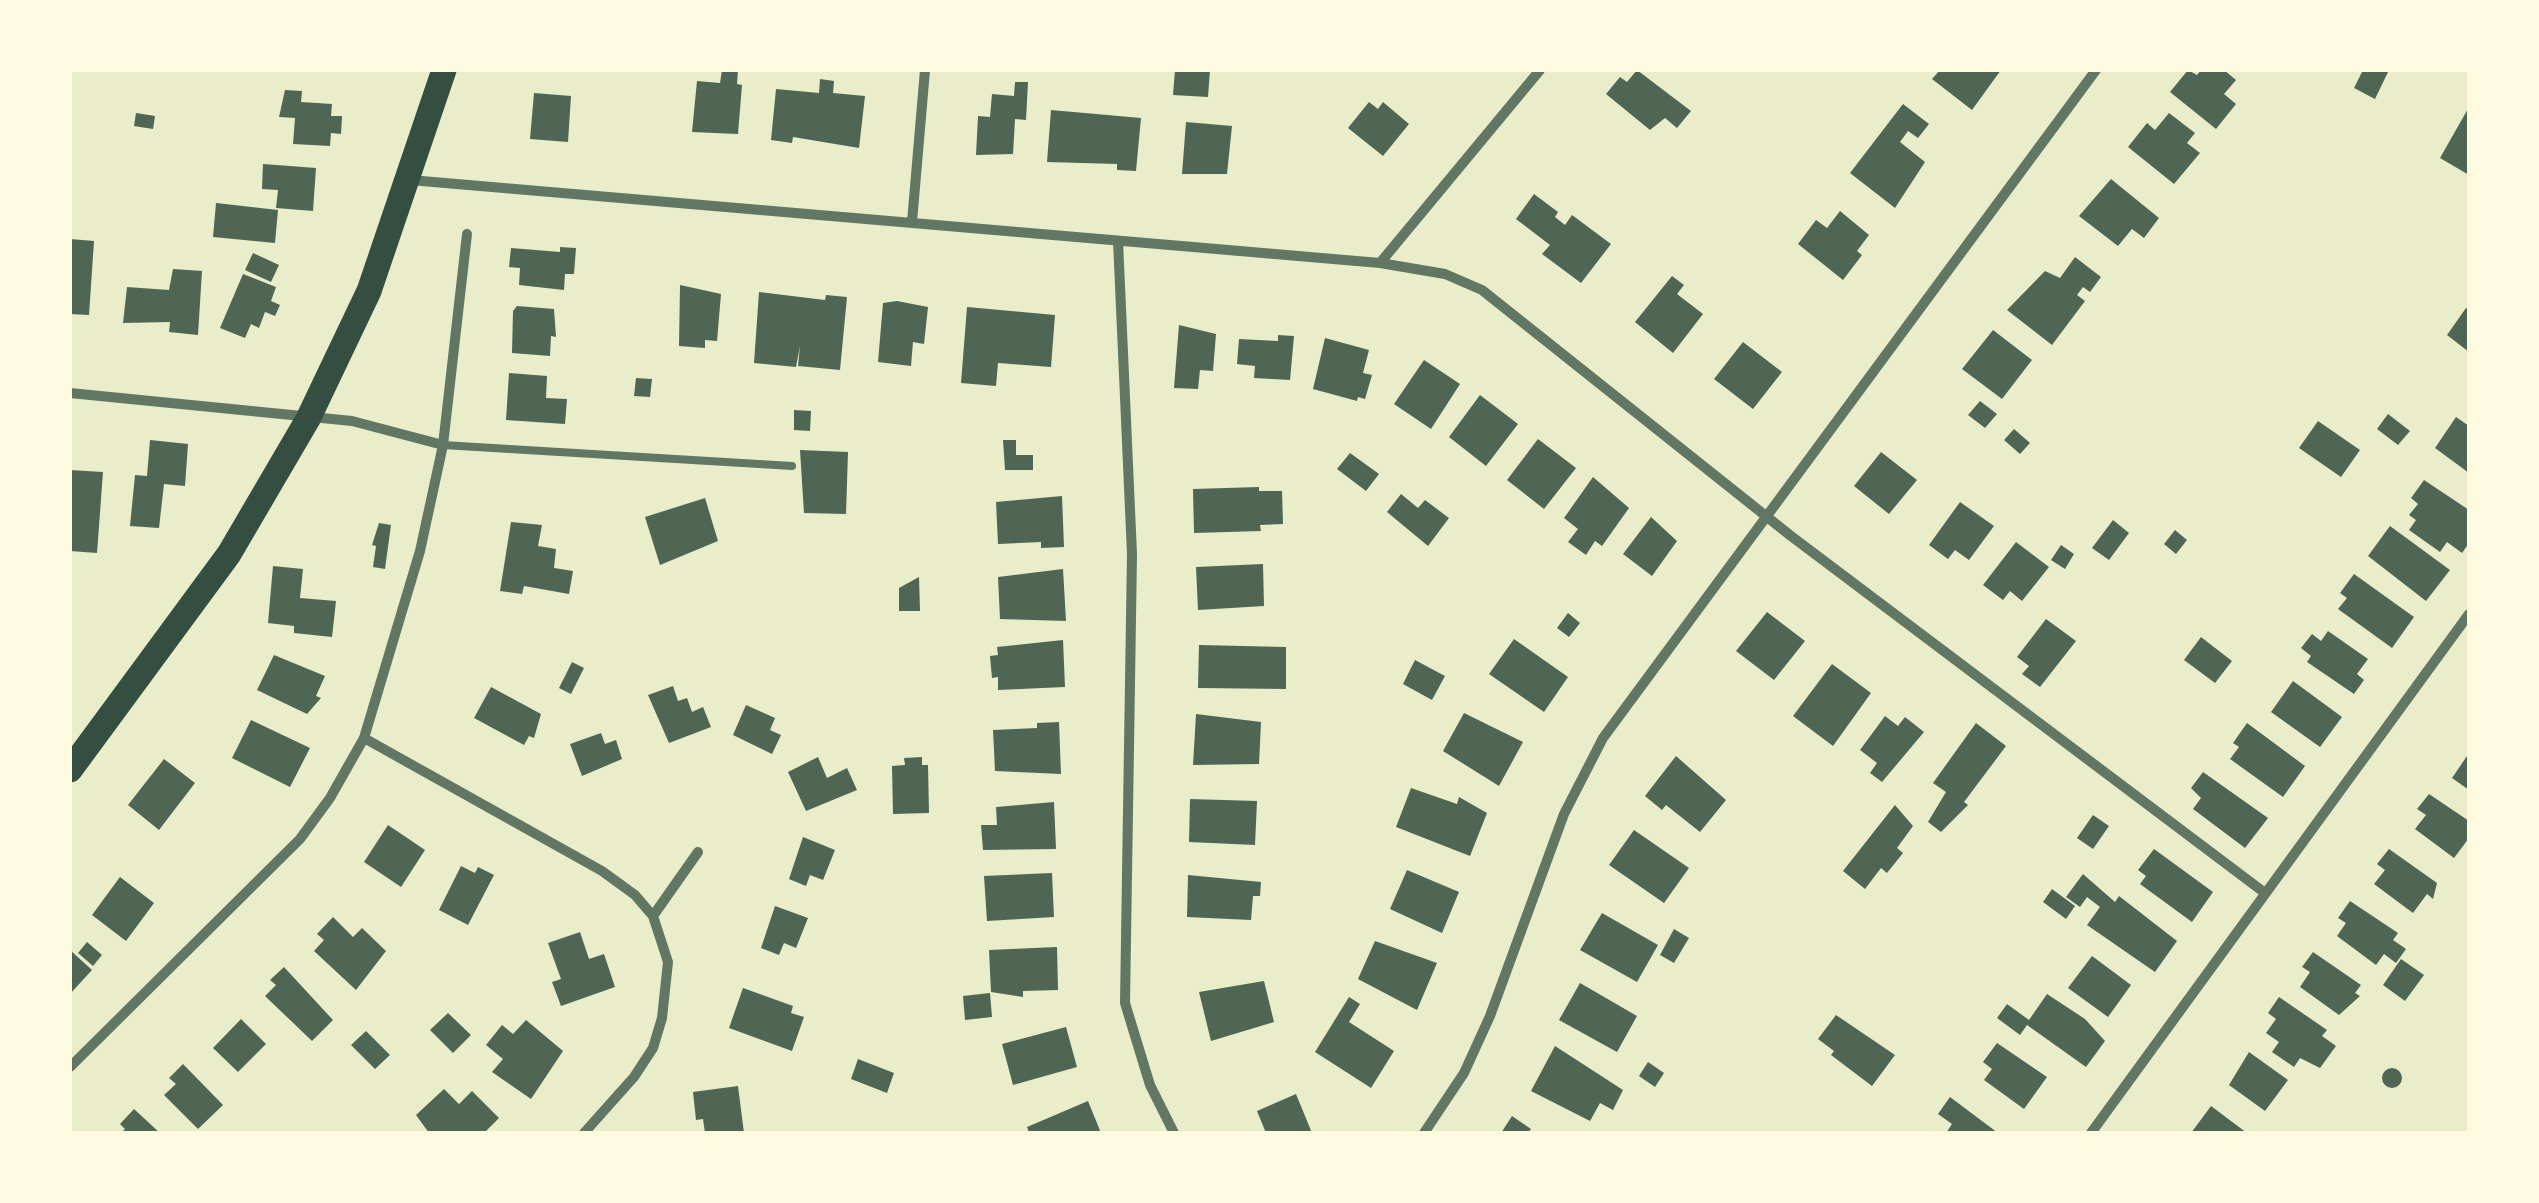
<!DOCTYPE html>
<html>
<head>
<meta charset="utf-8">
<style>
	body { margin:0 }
	#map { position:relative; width:2539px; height:1203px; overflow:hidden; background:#e9edc9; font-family:Mulish,sans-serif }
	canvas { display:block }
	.frame { position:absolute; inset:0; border:72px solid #fefae0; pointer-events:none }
</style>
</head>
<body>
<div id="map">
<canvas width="2539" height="1203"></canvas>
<div class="frame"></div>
</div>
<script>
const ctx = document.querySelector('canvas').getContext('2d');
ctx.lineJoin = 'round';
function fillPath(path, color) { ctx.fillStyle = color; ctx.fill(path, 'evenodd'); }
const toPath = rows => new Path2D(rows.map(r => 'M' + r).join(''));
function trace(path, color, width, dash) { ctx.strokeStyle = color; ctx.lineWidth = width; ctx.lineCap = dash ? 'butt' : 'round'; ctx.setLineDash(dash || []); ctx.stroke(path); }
fillPath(toPath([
	[722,70,738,70,737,84,742,85,738,134,692,132,697,81,720,83],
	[1175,70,1210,70,1208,97,1173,95],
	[1637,70,1691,111,1677,128,1665,118,1650,130,1606,94,1620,77,1627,82],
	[1940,70,2001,70,1972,110,1932,79],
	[2188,70,2197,75,2201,70,2224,70,2236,80,2224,94,2236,104,2216,129,2170,92],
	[2363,70,2389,70,2375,99,2354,88],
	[820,79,834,81,833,93,865,96,859,148,793,137,792,143,771,140,776,89,819,93],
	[1015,82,1028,82,1026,120,1015,119,1013,154,976,155,978,116,990,117,992,94,1014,96],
	[285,90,302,91,301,102,332,104,331,116,342,116,341,134,331,133,330,146,293,144,295,118,279,117],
	[534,93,571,96,568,142,530,139],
	[1369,102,1378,109,1383,102,1409,124,1383,156,1348,128],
	[1903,104,1929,124,1918,138,1908,131,1900,142,1925,162,1895,208,1850,173],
	[2469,107,2469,175,2440,158],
	[1051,110,1141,118,1136,171,1117,170,1117,164,1047,162],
	[136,113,155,116,153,129,134,126],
	[2169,113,2195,133,2187,143,2200,153,2174,184,2128,147,2147,123,2155,130],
	[1186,122,1232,126,1227,174,1182,174],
	[263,164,316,168,313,211,276,208,278,190,262,189],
	[2111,179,2159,218,2144,238,2132,229,2118,246,2079,216],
	[1534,194,1558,212,1555,217,1565,225,1572,215,1611,244,1581,283,1542,254,1550,245,1516,219],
	[216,203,278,210,275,243,213,237],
	[1840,211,1869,235,1857,251,1862,255,1843,280,1798,244,1816,220,1827,228],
	[70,239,94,241,89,315,70,314],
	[560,247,576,248,574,274,565,274,564,290,519,285,520,268,509,267,511,248,560,252],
	[253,253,279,265,271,282,245,270],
	[2075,257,2101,277,2090,292,2083,287,2077,295,2085,301,2052,345,2007,310,2045,271,2060,278],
	[173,269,202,271,198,335,169,332,170,322,123,323,127,287,169,290],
	[243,274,276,287,271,301,280,305,275,316,265,312,259,328,251,324,245,338,220,328],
	[1672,276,1684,285,1677,294,1703,314,1673,353,1635,322],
	[680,285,721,294,717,341,705,340,705,348,679,346],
	[759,292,825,300,826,295,847,297,840,370,798,366,800,346,796,367,754,363],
	[897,301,928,307,924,344,913,342,911,366,878,362,883,303],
	[517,306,554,309,556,337,551,336,550,356,512,353,513,311],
	[967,307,1055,315,1051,367,998,363,996,386,961,383],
	[2466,308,2469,310,2469,352,2447,335],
	[1179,325,1216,334,1213,371,1200,370,1198,389,1174,388],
	[1993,330,2032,360,2002,399,1962,369],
	[1278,335,1294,336,1290,380,1254,378,1255,366,1237,364,1239,339,1278,341],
	[1325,338,1369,350,1363,373,1372,375,1365,399,1358,397,1357,401,1313,389],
	[1743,342,1782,372,1753,409,1714,379],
	[1424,360,1460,384,1431,429,1394,404],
	[509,373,547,376,546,398,567,399,565,424,506,420],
	[636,378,652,379,650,397,634,396],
	[1480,395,1518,424,1486,466,1449,437],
	[1980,401,1997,414,1985,428,1968,415],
	[794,410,811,411,810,431,794,430],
	[2388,414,2410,431,2398,445,2377,429],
	[2456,417,2469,426,2469,473,2435,448],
	[2318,421,2360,450,2341,477,2299,448],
	[2014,429,2030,443,2020,454,2004,440],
	[1538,439,1576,468,1544,509,1507,480],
	[150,440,188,444,185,486,164,484,159,528,130,526,135,475,147,476],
	[1003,440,1016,440,1016,455,1033,455,1033,470,1005,470],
	[800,450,848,452,846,514,804,513],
	[1881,452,1917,480,1889,514,1854,486],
	[1350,453,1379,474,1366,491,1337,469],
	[70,470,103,472,97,553,70,551],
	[1593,477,1629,508,1602,546,1595,541,1586,555,1568,542,1578,529,1564,518],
	[2424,480,2469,510,2469,543,2462,553,2447,542,2440,552,2409,530,2416,520,2409,515,2418,504,2411,498],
	[1259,487,1259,491,1282,491,1283,524,1260,525,1261,531,1194,533,1193,489],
	[1401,494,1418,508,1425,500,1449,518,1428,546,1387,512],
	[1062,496,1064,547,1041,548,1041,542,998,544,996,502],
	[705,498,718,541,660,565,645,517],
	[1960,502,1994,526,1969,560,1955,550,1948,559,1929,545],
	[1651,517,1677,541,1652,576,1623,554],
	[2113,520,2129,533,2109,560,2092,548],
	[511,522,542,525,538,546,556,549,554,568,573,571,569,594,524,586,522,594,500,591],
	[379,523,391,525,385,569,373,567,376,546,372,545],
	[2390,526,2450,570,2426,601,2368,556],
	[2175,530,2187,540,2176,554,2164,544],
	[2016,542,2049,567,2022,601,2010,591,2003,600,1983,585],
	[2061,545,2074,554,2065,569,2051,560],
	[1263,564,1264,606,1198,610,1196,567],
	[273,566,303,569,300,598,336,601,332,637,294,633,294,626,268,623],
	[1063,569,1066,621,1000,619,998,577],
	[2354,574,2414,617,2392,648,2338,609,2347,598,2340,593],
	[919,577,920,611,899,611,899,588],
	[1767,612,1805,641,1774,680,1736,651],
	[1568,613,1580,623,1569,637,1557,628],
	[2046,619,2076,641,2040,687,2022,674,2029,666,2017,657],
	[2328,631,2368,659,2357,674,2364,680,2354,694,2307,662,2311,656,2301,648,2312,634,2321,641],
	[2201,637,2232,661,2215,683,2184,660],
	[1514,639,1568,677,1544,712,1489,674],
	[1063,640,1065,687,998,690,998,677,992,678,990,656,998,655,997,647],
	[1199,645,1286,647,1286,689,1198,688],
	[274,655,325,676,316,696,321,698,307,714,257,690],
	[1415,660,1445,676,1432,700,1403,684],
	[572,662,584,668,571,694,559,688],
	[1832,664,1871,693,1833,746,1793,716],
	[2293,681,2342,717,2320,747,2271,712],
	[673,686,678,701,687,698,692,712,703,707,711,727,669,743,648,695],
	[491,687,541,714,534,738,529,736,524,745,474,718],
	[746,705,775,718,770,730,781,735,772,754,733,735],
	[1464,713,1523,742,1499,786,1443,751],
	[1196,714,1261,722,1259,764,1193,765],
	[1885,716,1898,726,1905,717,1924,732,1882,782,1870,773,1877,763,1860,750],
	[251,720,310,748,290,787,232,758],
	[1059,722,1061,774,995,771,993,730,1037,728,1037,723],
	[1976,723,2006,746,1964,802,1968,805,1941,832,1928,822,1946,792,1933,783],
	[2247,723,2305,766,2283,797,2230,759,2239,747,2233,743],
	[601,733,605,744,616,740,622,759,582,776,570,744],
	[2469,753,2469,790,2452,778],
	[1676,756,1726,800,1700,832,1666,805,1662,810,1645,796],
	[818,757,827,778,847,768,857,790,806,811,788,772],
	[922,757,922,765,928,765,929,813,893,814,892,766,905,765,904,758],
	[164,759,195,783,159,830,128,805],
	[2203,772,2268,818,2245,848,2193,809,2201,798,2191,788],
	[1411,788,1457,804,1459,797,1487,813,1470,856,1396,827],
	[2429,794,2469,821,2469,838,2454,858,2415,829,2426,815,2417,809],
	[1190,799,1257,801,1255,845,1189,842],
	[1054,802,1056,849,983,850,981,825,997,825,996,807],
	[1895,805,1913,826,1897,848,1903,853,1887,873,1881,868,1865,889,1843,871],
	[2093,815,2109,826,2093,849,2077,838],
	[388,825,425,850,401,887,364,862],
	[1634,830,1689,868,1664,903,1609,865],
	[803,837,835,850,823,880,810,875,806,886,789,879],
	[2154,849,2213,892,2192,922,2140,884,2146,876,2138,870],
	[2389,849,2437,883,2433,899,2427,894,2413,913,2374,884,2385,870,2377,864],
	[461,866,475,873,478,867,494,875,468,925,439,910],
	[1407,870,1459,892,1442,933,1390,909],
	[1052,873,1054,917,987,921,984,876],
	[2083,874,2115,902,2119,896,2177,941,2155,972,2087,925,2100,907,2087,897,2080,907,2066,897],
	[1188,875,1261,882,1260,896,1253,896,1251,920,1187,917],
	[120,877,154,903,126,941,92,915],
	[2052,889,2075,906,2066,919,2043,902],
	[2350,901,2398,933,2393,940,2406,949,2396,963,2384,954,2376,965,2337,936,2346,923,2338,918],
	[775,906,808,918,796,948,784,943,779,955,761,948],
	[1602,913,1658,945,1637,982,1580,950],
	[333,917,353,937,362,928,386,951,356,990,314,951,324,940,317,934],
	[1674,929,1689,938,1674,963,1660,955],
	[580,932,589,959,604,954,615,987,561,1006,552,982,561,979,548,943],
	[1375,941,1437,963,1417,1010,1358,979],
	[87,942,102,955,93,966,78,953],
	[1057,947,1058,990,1023,991,1023,997,991,992,989,950],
	[70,950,92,970,70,994],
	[2313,952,2361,985,2355,993,2360,996,2339,1015,2300,987,2310,972,2302,967],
	[2092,956,2131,985,2108,1017,2068,988],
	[2401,959,2424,975,2405,1001,2383,985],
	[284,967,333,1020,312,1041,265,996,276,985,270,980],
	[1264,981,1274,1022,1211,1041,1199,992],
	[1580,983,1637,1016,1617,1052,1559,1020],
	[743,988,793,1006,791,1013,804,1017,792,1051,729,1028],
	[990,993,992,1017,965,1020,963,996],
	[2047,994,2085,1019,2105,1041,2086,1067,2027,1025,2020,1035,1997,1018,2007,1004,2029,1020],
	[1349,997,1360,1004,1349,1022,1394,1051,1371,1088,1315,1052],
	[2279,997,2327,1030,2322,1036,2336,1046,2320,1068,2300,1058,2294,1067,2272,1052,2279,1042,2266,1033,2276,1019,2268,1013],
	[448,1013,471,1035,453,1053,430,1030],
	[1836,1015,1895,1055,1872,1086,1831,1055,1834,1051,1818,1039],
	[241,1019,266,1044,238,1072,213,1048],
	[526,1020,563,1051,531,1099,492,1072,503,1059,486,1045,502,1025,513,1034],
	[1066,1027,1077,1067,1013,1085,1002,1044],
	[366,1031,390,1055,375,1069,351,1045],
	[1997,1043,2047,1077,2024,1109,1984,1080,1992,1069,1983,1062],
	[1555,1046,1623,1090,1613,1110,1600,1103,1590,1121,1531,1091],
	[2249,1052,2288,1080,2265,1111,2229,1085],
	[858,1059,894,1073,887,1093,851,1079],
	[1648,1062,1664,1073,1655,1087,1639,1076],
	[183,1064,223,1105,198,1129,164,1095,176,1084,169,1078],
	'2382 1078a10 10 0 1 1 20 0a10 10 0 1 1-20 0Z',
	[738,1086,744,1133,705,1133,703,1119,696,1120,693,1092],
	[444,1089,459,1104,472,1091,499,1118,484,1133,429,1133,416,1115],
	[1296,1094,1312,1133,1266,1133,1257,1111],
	[1950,1097,1998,1133,1946,1133,1952,1124,1938,1114],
	[1088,1101,1101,1133,1029,1133,1027,1127],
	[2211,1106,2247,1133,2191,1133],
	[134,1109,160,1133,121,1133,125,1129,120,1124],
	[1512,1116,1531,1129,1528,1133,1501,1133]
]), '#4f6655');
trace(toPath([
	[443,445,792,466]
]), '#617663', 8);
trace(toPath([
	[410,180,1380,263,1445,274,1482,290,1791,536,2265,893],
	[912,222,925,70],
	[1118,241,1132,554,1125,1003,1150,1085,1174,1133],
	[1380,263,1540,70],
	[70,393,352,421,443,445],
	[364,738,602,871,635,895,653,916,668,962,662,1018,653,1048,634,1077,584,1133],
	[653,916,698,852],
	[70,1067,300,839,330,798,364,738,420,551,443,445,467,234],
	[1424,1133,1464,1073,1490,1016,1564,814,1603,738,2096,70],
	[2091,1133,2469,614]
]), '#617663', 10);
trace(toPath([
	[70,770,229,554,308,419,369,291,444,70]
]), '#344e41', 25);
</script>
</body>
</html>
